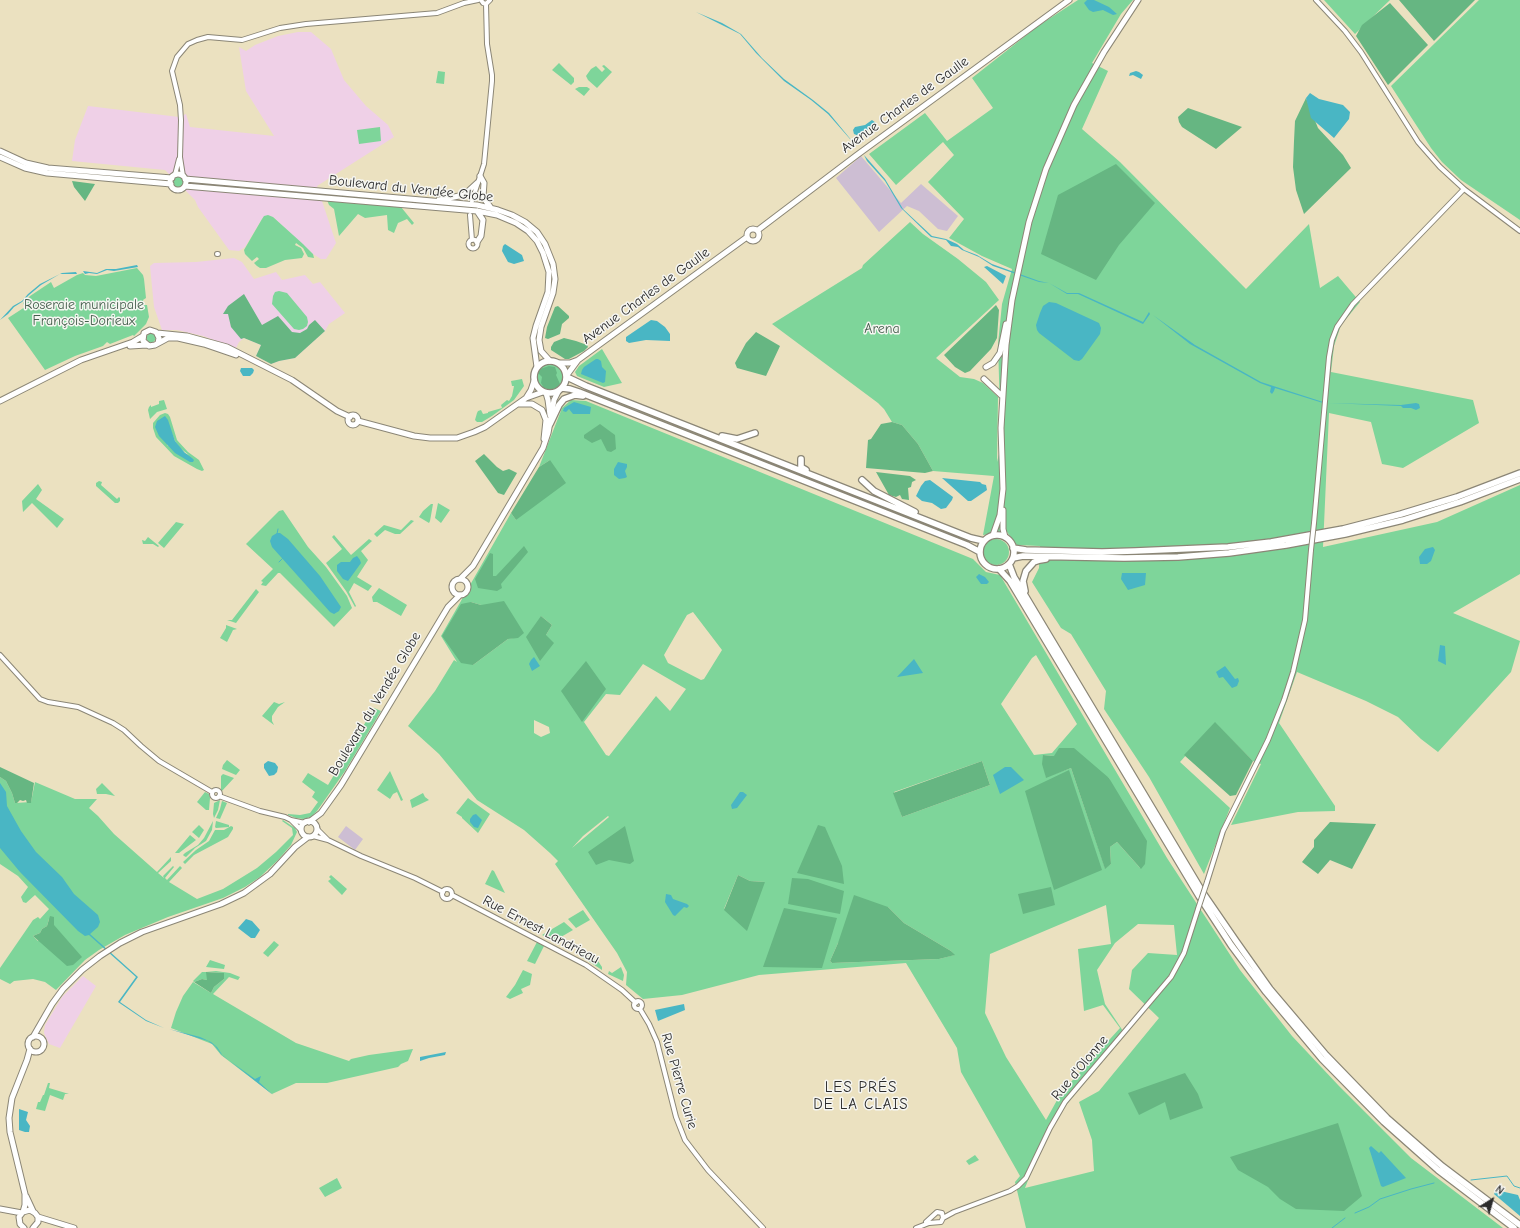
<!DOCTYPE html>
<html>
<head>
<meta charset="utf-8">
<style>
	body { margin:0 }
	#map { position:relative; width:1520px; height:1228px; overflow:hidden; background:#ebe1c0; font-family:"Comic Neue",sans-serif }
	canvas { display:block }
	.north { position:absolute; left:1472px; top:1180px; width:40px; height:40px; -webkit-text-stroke:3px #f6f6f2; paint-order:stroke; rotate:37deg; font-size:11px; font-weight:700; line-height:16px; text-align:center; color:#2b2b2b }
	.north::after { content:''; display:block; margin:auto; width:14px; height:18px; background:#2b2b2b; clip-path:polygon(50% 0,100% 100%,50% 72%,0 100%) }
</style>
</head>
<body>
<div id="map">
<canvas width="1520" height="1228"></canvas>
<div class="north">N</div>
</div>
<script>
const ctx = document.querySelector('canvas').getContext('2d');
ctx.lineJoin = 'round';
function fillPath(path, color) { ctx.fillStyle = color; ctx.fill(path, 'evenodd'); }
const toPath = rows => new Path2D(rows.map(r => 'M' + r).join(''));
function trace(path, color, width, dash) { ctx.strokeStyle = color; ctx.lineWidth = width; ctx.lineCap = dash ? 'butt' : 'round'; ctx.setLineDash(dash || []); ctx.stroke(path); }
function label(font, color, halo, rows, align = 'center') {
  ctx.font = font + ' "Comic Neue",sans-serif'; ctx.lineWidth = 3; ctx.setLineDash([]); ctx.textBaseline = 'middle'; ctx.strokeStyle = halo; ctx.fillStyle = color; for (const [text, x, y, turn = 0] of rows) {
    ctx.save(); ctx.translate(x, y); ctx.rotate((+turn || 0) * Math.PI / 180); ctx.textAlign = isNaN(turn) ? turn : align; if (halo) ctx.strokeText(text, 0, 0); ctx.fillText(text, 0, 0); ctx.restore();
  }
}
fillPath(toPath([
	[298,32,311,32,331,49,344,80,366,106,388,125,394,137,317,186,336,243,326,259,321,259,313,254,273,217,262,219,245,247,239,251,229,250,198,207,195,200,165,170,72,161,75,140,88,106,179,117,186,114,190,127,274,136,246,91,239,47,246,51,255,45,278,36],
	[234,258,242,262,254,279,276,272,282,280,305,275,313,284,320,282,345,313,329,324,325,331,295,358,279,361,271,364,256,356,261,345,244,338,239,342,236,348,203,336,177,330,162,330,154,307,150,266,154,263,196,262],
	[83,976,96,986,60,1048,49,1044,44,1033,45,1025,62,997]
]), '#efd0e7');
fillPath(toPath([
	[861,156,901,203,921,184,958,216,947,231,938,229,919,211,907,206,879,232,836,178],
	[346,826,363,839,355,850,338,837]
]), '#cdbed3');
fillPath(toPath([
	[1078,0,1133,0,1121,14,1092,63,1108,71,1082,129,1120,162,1246,289,1309,224,1320,288,1338,276,1360,302,1341,325,1334,346,1331,372,1473,400,1479,423,1403,468,1382,464,1371,422,1329,413,1323,547,1437,522,1520,485,1520,574,1453,613,1520,641,1511,672,1438,752,1421,739,1398,717,1366,701,1297,672,1279,723,1335,806,1335,811,1298,812,1231,825,1261,764,1253,761,1215,723,1180,762,1230,808,1204,874,1149,777,1104,709,1106,691,1071,634,1061,628,1032,582,1039,568,1040,546,1017,545,1007,532,983,535,994,476,933,471,918,444,902,425,892,422,884,409,878,403,772,324,862,268,863,265,910,222,923,234,958,259,986,282,999,300,936,358,960,377,974,379,983,383,998,397,997,462,1001,446,998,344,1002,304,1012,269,982,256,949,238,964,219,928,182,954,155,943,142,896,185,869,154,925,113,947,141,993,108,972,78,1038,26],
	[1324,0,1390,0,1355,34],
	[1479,0,1520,0,1520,220,1461,180,1442,162,1431,148,1391,86],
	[559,63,574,78,574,82,571,85,552,70],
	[604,65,612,72,597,88,588,80,586,76,591,69,596,66,602,72,605,69,602,66],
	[438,71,445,72,444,84,436,83],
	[579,87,587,87,590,89,584,96,575,89],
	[380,127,381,141,359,144,357,130],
	'172.5 182a5.5 5.5 0 1 1 11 0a5.5 5.5 0 1 1-11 0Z',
	[327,200,401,207,414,223,412,225,407,219,398,223,394,233,388,230,387,215,365,218,358,214,339,236,334,209,329,205],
	[268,215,273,217,303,244,313,254,314,258,308,257,303,248,296,243,295,245,301,248,304,254,302,258,285,260,266,268,260,268,257,266,254,263,259,259,257,257,252,261,245,254,244,250,262,219,264,216],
	[137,268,143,275,144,279,146,298,143,300,144,305,147,305,149,317,146,324,134,336,133,335,110,344,107,342,103,346,75,356,45,370,8,318,25,307,23,303,30,296,51,282,54,288,77,275,83,273,85,275,96,276],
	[279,291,287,293,307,317,308,322,307,326,303,329,299,330,294,329,272,304,273,296,275,292],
	'146.5 338a4.5 4.5 0 1 1 9 0a4.5 4.5 0 1 1-9 0Z',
	[602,349,622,383,604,387,577,376,575,372,579,366],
	'536 377a14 14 0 1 1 28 0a14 14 0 1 1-28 0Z',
	[522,379,524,386,514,400,492,416,482,422,477,422,475,420,477,413,478,411,481,410,483,414,488,413,488,412,502,408,501,405,507,400,509,401,512,396,514,386,512,386,511,381],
	[164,400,167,409,157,412,150,419,148,410,149,407,151,405,151,407,159,404,159,401],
	[571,400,586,401,973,559,986,572,1000,575,1167,858,1240,970,1292,1036,1339,1086,1411,1158,1503,1228,1026,1228,1015,1182,1020,1176,961,1072,957,1048,906,963,759,975,682,995,643,999,626,985,627,972,617,953,555,864,558,861,550,853,524,830,477,800,439,754,408,726,435,691,454,660,457,662,441,636,511,513,516,520,550,460,539,467,562,408],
	[471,602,481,605,518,637,508,639,473,665],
	[693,612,722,650,704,679,701,680,668,663,664,655,687,615],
	[541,616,552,625,546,635],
	[1036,655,1077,724,1052,753,1034,755,1001,704,1032,658],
	[643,664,686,689,670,711,656,696,609,756,606,755,584,722,606,694,620,695],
	[534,720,549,727,550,733,541,737,534,733],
	[1043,755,1054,756,1109,778,1140,868,1117,842,1110,847,1111,864,1105,868,1071,768,1046,777],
	[982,761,990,785,902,817,894,792],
	[608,816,609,817,572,848,583,836],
	[738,875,750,881,765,882,724,909],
	[1106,905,1111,944,1078,949,1084,1011,1103,1005,1120,1028,1061,1093,1046,1120,1006,1057,985,1013,990,954],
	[888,907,904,923,951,951,954,955,939,959,832,963,830,961,838,943],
	[1138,924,1174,925,1177,955,1148,953,1132,970,1129,989,1159,1018,1099,1091,1079,1102,1092,1140,1094,1171,1025,1188,1051,1123,1125,1034,1105,1004,1097,970,1115,943],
	[165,413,168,414,170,417,177,440,188,452,199,460,204,470,202,471,197,469,174,456,156,437,153,428,153,423,160,415],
	[171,431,175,441,180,448,189,455,167,445],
	[99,481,102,482,101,485,117,499,119,497,120,498,120,501,118,503,115,503,96,486,96,483],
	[38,484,42,490,36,499,64,519,57,528,32,503,23,512,22,501],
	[438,503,450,510,441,523,435,518],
	[431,504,433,504,430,521,429,523,419,517,423,511],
	[283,510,308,547,326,567,347,596,352,608,334,627,280,573,278,573,266,586,261,585,263,582,261,581,273,569,246,544,279,511],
	[411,520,414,521,400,534,395,534,385,530,377,537,374,534,384,525,401,530],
	[176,522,184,524,164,548,158,543],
	[334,535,351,555,369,539,372,541,361,551,368,560,357,577,372,586,368,591,354,583,349,592,356,606,355,607,346,591,326,563,342,549,332,537],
	[148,537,159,546,158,547,153,544,143,544,142,540,145,541],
	'983 552a13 13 0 1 1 26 0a13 13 0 1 1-26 0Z',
	[379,588,407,605,401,616,377,602,373,602,372,597],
	[256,589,259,592,236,623,227,620,232,620],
	[226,625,237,629,233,630,227,642,220,638,226,628],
	[274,702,279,704,285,702,278,707,272,716,272,721,274,725,262,716],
	[374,708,381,711,345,771,317,811,311,817,303,819,296,818,288,815,288,814,300,815,310,813,318,802,312,797,315,792,302,782,308,773,328,785],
	[227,760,240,770,236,775,222,769,223,765],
	[390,771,403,800,401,801,397,792,393,794,390,799,377,790],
	[223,774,234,778,221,792,221,776],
	[0,777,6,781,12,793,15,803,31,802,35,782,75,799,97,799,89,808,98,816,114,834,157,872,171,857,171,861,158,873,164,878,163,876,173,866,174,867,165,878,167,880,180,866,182,868,169,882,197,899,223,889,257,868,276,852,293,835,292,828,282,821,283,820,295,828,297,832,291,845,278,860,260,877,245,887,223,898,168,917,125,935,99,950,85,960,56,990,45,982,33,979,14,981,10,984,0,979,0,968,33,920,38,917,40,919,49,909,35,895,26,903,23,902,21,897,28,887,18,876,0,864],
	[49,919,54,925,38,941,33,936,40,933,42,929,47,926],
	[102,783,115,796,106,794,97,794,96,789],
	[205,792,209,794,210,798,209,810,206,810,197,802],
	[423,793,425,797,429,800,412,808,410,800],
	[468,798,490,814,478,833,462,818,462,817,456,813],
	[220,800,218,810,214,818,213,814,214,803],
	[222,801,227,803,220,819,216,818,220,809],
	[213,821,212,830,206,841,195,848,186,857,184,856,183,855,185,853,198,845,204,838],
	[216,821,229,825,229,827,216,828,215,827],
	[199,825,204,830,199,838,192,832],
	[231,826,233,827,233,829,228,837,194,855,185,864,183,862,196,850,209,841,215,830,224,830],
	[190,835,196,840,179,853,175,853],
	[492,870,494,871,505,893,485,884],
	[331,875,347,889,342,895,328,881,331,879,329,877],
	[583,910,590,920,576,928,568,919],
	[564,922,573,930,554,941,542,935],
	[274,941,279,945,268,957,263,953],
	[537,942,544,946,535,964,527,961],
	[583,949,588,957,590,956,593,960,598,961,602,967,602,970,576,953],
	[210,960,225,965,224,969,206,967],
	[621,967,624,975,623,981,608,974,609,971,612,973],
	[523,970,532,974,530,985,521,989,523,993,510,999,506,997,515,985],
	[216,971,230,973,240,977,238,980,229,977,213,994,296,1043,349,1061,351,1059,369,1055,413,1049,408,1061,401,1064,398,1067,327,1083,296,1083,272,1094,221,1055,212,1044,171,1028,176,1012,183,996,193,982,211,993,214,987,224,979,224,973,207,972,207,980,202,979,194,982,193,981,202,972,206,972],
	[48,1083,50,1083,49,1088,69,1094,65,1094,63,1100,50,1095,45,1111,36,1109,38,1102,40,1102,43,1095,44,1095],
	[975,1155,979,1160,969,1165,966,1161],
	[337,1178,342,1188,325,1197,319,1188]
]), '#7ed59a');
fillPath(toPath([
	[1399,0,1475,0,1434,41],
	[1390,3,1428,45,1388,85,1356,36,1362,25],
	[1306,98,1318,128,1343,155,1351,168,1304,214,1296,190,1293,167,1294,141,1295,121],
	[1188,108,1242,127,1216,149,1182,127,1179,122,1178,117],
	[1116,164,1155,203,1119,245,1096,280,1041,254,1058,195],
	[72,181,95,184,85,201,74,187],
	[244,294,262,325,278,316,292,332,300,333,307,329,309,325,315,320,325,331,295,358,279,361,271,364,256,356,261,345,244,338,241,339,231,327,228,314,223,314,228,306],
	[996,305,999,310,997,338,991,349,970,371,965,373,955,367,944,355],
	[558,306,569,316,569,318,562,324,560,334,548,339,545,338,547,327,555,307],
	[756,332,780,346,766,376,737,368,735,363,746,343],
	[564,338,576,341,587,345,588,347,584,351,569,359,565,359,551,350,551,347,554,342],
	[549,366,555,367,557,373,556,375,560,384,558,387,551,390,544,388,541,383,542,377,538,373,540,369],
	[892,422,902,425,918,444,933,471,925,473,866,468,868,440,871,439,881,424],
	[600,424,615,435,616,449,611,452,607,451,601,439,592,443,584,438,584,435],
	[484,454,497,467,503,471,509,469,517,473,504,495,498,493,475,461],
	[550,460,566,483,516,520,511,513,539,467],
	[876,472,910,476,916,480,912,482,911,487,908,488,909,500,902,499,900,495,896,497,889,495],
	[524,546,528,552,501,584,502,588,497,591,478,588,475,579,490,553,493,554,493,576,496,576],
	[504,601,524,633,518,638,508,639,473,665,461,663,442,636,461,604,471,602,481,605],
	[541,616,552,625,546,635,554,643,540,661,526,637],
	[586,661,606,689,582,722,561,691],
	[1215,722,1253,761,1236,795,1230,796,1184,755],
	[1059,748,1074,748,1109,778,1147,841,1145,864,1141,869,1117,842,1110,847,1111,864,1105,869,1071,768,1046,778,1042,764,1043,755,1054,756],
	[982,761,990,785,902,817,893,793],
	[0,767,34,783,31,803,27,803,26,800,23,801,20,800,17,803,15,803,12,793,6,781,0,777],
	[1069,770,1102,870,1054,890,1025,791],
	[1330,822,1376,824,1352,869,1330,860,1318,874,1302,862,1314,847,1314,840],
	[818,825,825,827,842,866,844,884,797,873],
	[625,826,634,861,630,864,609,860,596,865,588,852],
	[738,875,750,881,765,882,747,931,724,910],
	[792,878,808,879,844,891,840,914,788,904],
	[1051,887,1055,905,1023,914,1018,894],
	[854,895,888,907,904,923,951,951,955,955,939,959,832,963,830,961,838,943],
	[784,908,837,918,822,968,763,967],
	[50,916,54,917,54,925,82,957,73,965,67,966,33,936,40,933,42,929,47,926],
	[206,972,224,973,224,979,214,987,211,993,194,982,202,979,207,980],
	[1185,1073,1198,1094,1203,1108,1170,1120,1165,1102,1139,1115,1128,1093],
	[1338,1123,1362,1196,1344,1211,1296,1209,1280,1199,1268,1187,1238,1170,1230,1157]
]), '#66b682');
fillPath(toPath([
	[1087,0,1094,0,1109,7,1117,14,1113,15,1103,10,1093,12,1089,10,1084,3],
	[696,12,722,23,741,34,762,58,784,79,813,100,829,113,857,147,828,114,811,100,784,81,756,53,740,34],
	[1136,71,1139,72,1143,75,1141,79,1133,75,1129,76,1130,73],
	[1310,93,1319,99,1343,105,1350,112,1349,119,1334,138,1311,118,1306,98],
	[872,120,876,123,874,127,865,131,859,136,854,134,853,130,855,127,865,125],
	[864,155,885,179,903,209,932,236,946,239,957,244,964,250,977,255,992,264,1039,281,1049,283,1067,293,1079,293,1143,322,1149,312,1150,314,1143,324,1078,294,1067,294,1049,283,1039,282,993,266,979,257,962,250,958,247,951,246,946,240,931,237,901,208,885,181,867,161],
	[505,244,522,255,524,261,514,264,508,262,502,251,503,246],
	[137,265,138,267,114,271,107,270,97,274,89,273,85,274,83,271,97,273,106,269,116,269],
	[987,266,1006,276,1003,284,984,267],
	[76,272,77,274,60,274,41,285,29,295,22,302,14,307,8,314,0,320,13,306,22,301,28,294,40,284,62,273],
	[1049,302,1056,303,1099,323,1101,328,1100,334,1082,359,1079,361,1074,360,1039,333,1037,330,1036,325,1040,313,1043,306],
	[1153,315,1195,345,1261,382,1323,402,1323,403,1275,388,1274,391,1272,394,1270,392,1271,387,1260,383,1190,344],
	[651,320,657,321,665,327,670,334,670,341,646,340,629,343,626,341,626,337],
	[596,359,598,359,601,361,602,367,606,371,605,382,603,383,581,374,582,370,584,367],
	[241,368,252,368,254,370,253,373,250,376,243,376,240,371],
	[574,402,591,407,590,414,573,414,569,409,566,412,563,411,564,408],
	[1328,403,1401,405,1416,403,1419,404,1420,408,1416,410,1411,408,1403,408,1401,406],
	[165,416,168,420,175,441,185,453,192,458,194,460,193,462,190,462,175,453,159,436,155,427,157,421],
	[618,462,627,464,627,467,625,471,627,477,625,478,619,479,614,475,614,469],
	[942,478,980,482,982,484,986,485,987,490,971,501,968,501],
	[930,480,953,497,952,500,946,508,941,509,932,503,922,501,916,496,921,486,925,481],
	[277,533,280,533,288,539,320,576,341,607,339,611,334,614,330,612,272,547,270,541,272,536],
	[1433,547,1435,550,1431,561,1427,564,1420,564,1419,557,1425,549],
	[357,556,360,560,361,563,348,581,343,579,337,571,337,565,341,562,350,562,353,558],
	[1122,573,1146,573,1145,585,1128,590,1121,579],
	[979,574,985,577,989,582,987,584,981,584,976,577],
	[1440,645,1445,646,1446,665,1438,661],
	[534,657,540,666,532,671,529,664,531,660],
	[914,659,923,673,897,677],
	[1225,666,1235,679,1238,678,1239,681,1237,686,1232,688,1223,677,1219,678,1216,672],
	[268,761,275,763,278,767,277,772,274,775,269,776,264,768,264,764],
	[1005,767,1011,767,1024,780,1000,794,993,775],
	[0,783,6,792,7,806,21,831,36,852,62,877,74,894,98,915,100,922,98,927,90,934,138,977,120,1002,146,1020,164,1028,146,1021,118,1002,136,977,89,935,85,936,78,931,20,872,0,848],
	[740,792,743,792,747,795,737,808,732,809,731,805],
	[476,814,482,820,478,828,474,827,470,822,470,819,473,815],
	[666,894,671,895,673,899,687,904,689,906,687,908,684,907,675,916,673,915,665,902],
	[246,919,252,921,260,930,255,938,251,938,238,928],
	[684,1004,685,1010,658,1021,655,1010],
	[169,1029,200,1037,211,1042,217,1047,223,1056,255,1079,261,1076,259,1082,273,1095,221,1054,215,1046,208,1041],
	[446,1052,445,1055,429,1058,420,1061,420,1057],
	[19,1109,28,1112,26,1120,30,1126,29,1132,25,1132,19,1130],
	[1371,1146,1379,1153,1381,1151,1406,1178,1383,1187,1381,1186,1369,1148],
	[1496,1190,1518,1195,1520,1200,1520,1216,1494,1194]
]), '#49b6c4');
trace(toPath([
	[277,534,278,529],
	[279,562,283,558],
	[1471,1180,1507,1176,1514,1186,1520,1188],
	[1355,1213,1369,1207,1380,1199,1411,1189,1434,1183],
	[1332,1228,1345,1218]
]), '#49b6c4', 1);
const minor = toPath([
	[481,0,483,3,486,4,490,0],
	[1316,0,1345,31,1361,52,1418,142,1440,167,1464,189,1520,231],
	[175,175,179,159],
	[183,176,180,157,181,120,180,105,172,71,177,57,188,44,197,40,208,37,242,40,280,28,306,24,437,13,464,3,478,0],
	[472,201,484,164,492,81,492,75,487,44,486,4],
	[470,215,472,240],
	'468.5 244a4.5 4.5 0 1 1 9 0a4.5 4.5 0 1 1-9 0Z',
	[217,254,218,254],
	[1314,523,1329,357,1332,340,1337,327,1353,304,1464,189],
	[0,655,40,699,48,702,78,707,113,723,124,730,141,746,159,761,212,792],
	'212 794a4 4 0 1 1 8 0a4 4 0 1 1-8 0Z',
	[219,796,260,811,285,817,291,820,301,830],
	[291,820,305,823],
	[317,829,328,840],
	[313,836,328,840,361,856,415,878,443,892],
	[1207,882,1223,831,1268,740,1284,700,1293,672,1305,620,1311,550],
	'442 894a5 5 0 1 1 10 0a5 5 0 1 1-10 0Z',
	[452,895,586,965,622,990,636,1003],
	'634 1005a4 4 0 1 1 8 0a4 4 0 1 1-8 0Z',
	[640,1009,649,1024,657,1042,676,1117,685,1140,708,1170,763,1228],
	[926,1222,937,1212,942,1213,943,1218],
	[916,1228,929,1223,941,1222,943,1218,954,1212,1010,1191,1018,1186,1026,1178,1050,1128,1065,1102,1171,977,1184,953,1198,909]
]);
const major = toPath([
	[0,151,26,163,48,168,172,178],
	[0,157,25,168,47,173,171,184],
	'170 182a8 8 0 1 1 16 0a8 8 0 1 1-16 0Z',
	[480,176,484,183,483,197,491,208],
	[185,179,477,205,498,210,512,215,525,222,537,232,545,244,553,264,555,279,553,293,541,327,539,340,541,351,550,361],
	[185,186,477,211,497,215,516,223,528,231,537,241,543,253,549,272,548,292,536,326,533,338,537,367],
	[439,200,464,195,477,183],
	[477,211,483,220,481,236,477,242],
	'747 235a6 6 0 1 1 12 0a6 6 0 1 1-12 0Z',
	[758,230,857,155,1069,0],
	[157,333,187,336,227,347,292,380,337,411,350,417],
	[158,343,159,338,156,332,150,330,144,333,143,341,149,346,155,345,168,338,178,338,204,344,236,355],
	[130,346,147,345],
	[559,363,570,363,578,360,747,237],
	[986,367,993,363,1000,353,1006,324],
	[567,375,578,360],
	[984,379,1002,396],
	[546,393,548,400,550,415],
	[526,398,531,390,534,381],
	[0,401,81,360,133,342,143,336],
	[518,404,532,404,542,410,546,420,544,439],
	'348 420a5 5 0 1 1 10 0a5 5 0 1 1-10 0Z',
	[358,421,414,436,430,438,457,438,474,432,485,427,526,398,543,392],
	[1003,510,1003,529,1005,537],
	[993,535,1000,515,1003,489,1001,428,1006,345,1012,300,1029,222,1046,169,1074,105,1104,52,1138,0],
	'452 587a8 8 0 1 1 16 0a8 8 0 1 1-16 0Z',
	[460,579,473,566,543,448,548,433,554,400,558,392],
	'301 829a8 8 0 1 1 16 0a8 8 0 1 1-16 0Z',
	[309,822,321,813,341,785,448,607,460,595],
	'28 1044a8 8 0 1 1 16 0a8 8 0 1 1-16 0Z',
	[33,1037,52,1004,63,989,82,970,100,956,120,943,142,932,221,904,244,893,270,874,295,847,308,837],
	[26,1196,33,1211],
	[0,1209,22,1213],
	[23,1212,25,1205,25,1194,10,1132,9,1118,12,1098,27,1060,30,1049],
	[38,1217,74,1228],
	[24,1228,20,1224,19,1217,23,1212,30,1210,35,1213,38,1217,38,1222,33,1228]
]);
const highway = toPath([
	'534 377a16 16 0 1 1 32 0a16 16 0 1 1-32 0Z',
	[567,377,586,386,971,538,984,541],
	[562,388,570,389,579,392,967,545,980,552],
	[550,424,559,405,564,399,575,395,583,396],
	[722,436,737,439,755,433],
	[801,459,801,467,806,470],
	[862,480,874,491,915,512],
	'980 552a17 17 0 1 1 34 0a17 17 0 1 1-34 0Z',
	[1013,548,1026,550,1102,552,1135,551,1228,547,1271,542,1343,529,1401,514,1457,497,1520,473],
	[1013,558,1023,556,1124,558,1178,557,1229,553,1286,545,1345,534,1403,520,1460,502,1520,479],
	[1009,564,1014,577,1203,893,1236,941,1270,989,1326,1055,1387,1118,1442,1166,1520,1225],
	[999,569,1010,581,1199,896,1231,945,1266,992,1322,1059,1384,1122,1438,1170,1514,1228],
	[1025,591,1023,581,1026,571,1034,562,1040,560,1046,559]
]);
trace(minor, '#8b8676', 6);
trace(major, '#8b8676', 7);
trace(highway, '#8b8676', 8);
trace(minor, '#fff', 4);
trace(major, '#fff', 5);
trace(highway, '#fff', 5.5);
const minorBridge = toPath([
	[1311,550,1314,523],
	[1198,909,1207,882]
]);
trace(minorBridge, '#8b8676', 6, []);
trace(minorBridge, '#fff', 4);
label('14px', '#2b2b2b', '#f6f6f2', [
	["Avenue Charles de Gaulle",905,105,-36],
	["Boulevard du Vendée Globe",411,189,6],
	["Avenue Charles de Gaulle",646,296,-36],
	["Boulevard du Vendée Globe",375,704,-59],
	["Rue Ernest Landrieau",541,930,28],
	["Rue d'Olonne",1080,1068,-50],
	["Rue Pierre Curie",679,1081,74]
]);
label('14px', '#445e4c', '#f6f6f2', [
	["Roseraie municipale",84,305],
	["François-Dorieux",84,321],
	["Arena",882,329]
]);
ctx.letterSpacing = '1px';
label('15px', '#2b2b2b', '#f6f6f2', [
	["LES PRÉS",861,1088],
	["DE LA CLAIS",861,1105]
]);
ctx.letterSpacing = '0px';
</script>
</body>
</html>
